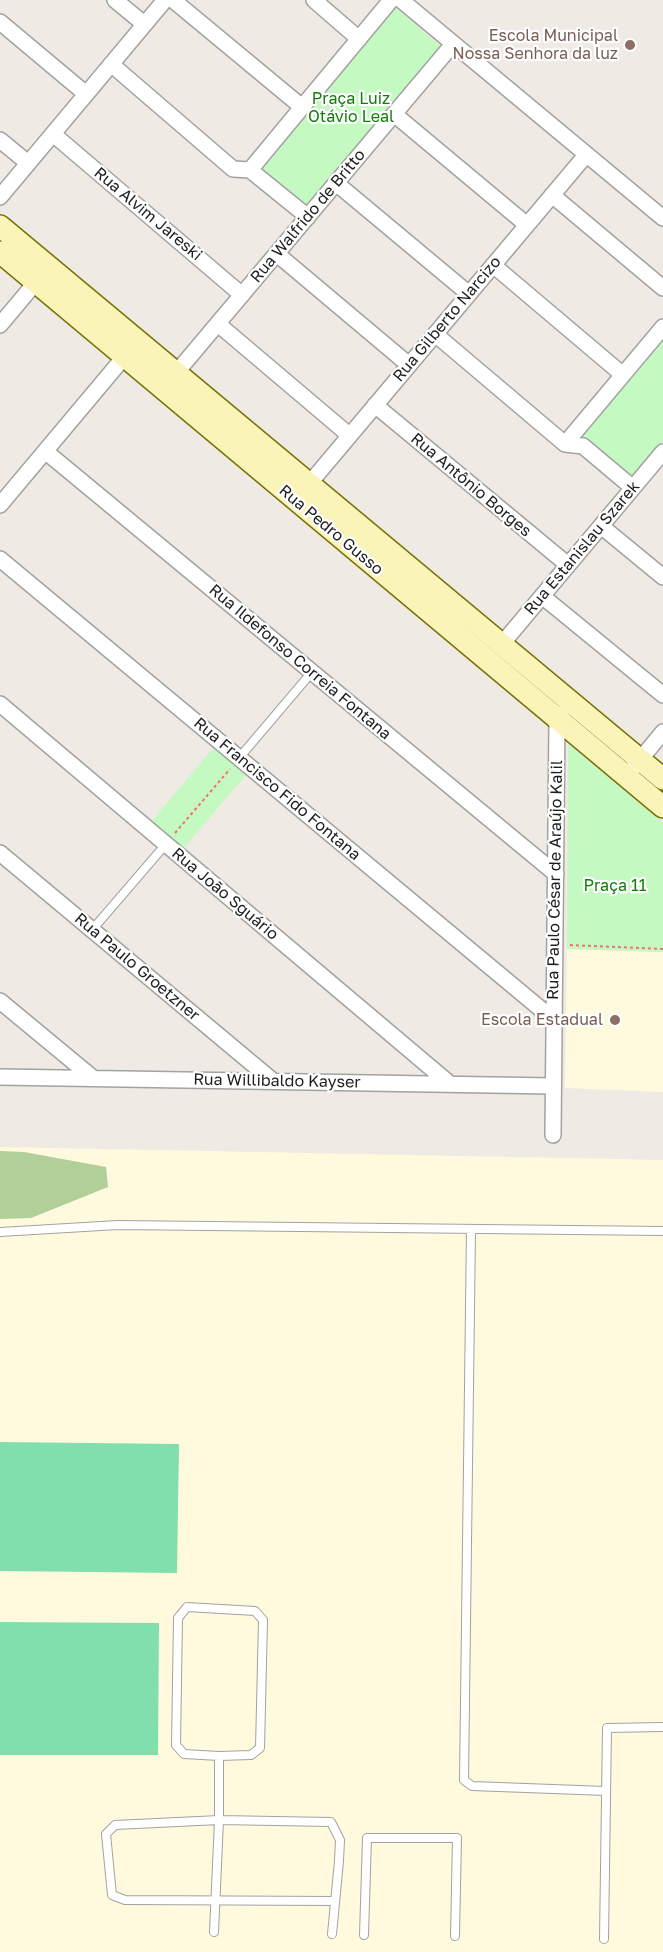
<!DOCTYPE html>
<html>
<head>
<meta charset="utf-8">
<style>
	body { margin:0 }
	canvas { display:block; background:#efeae4 }
</style>
</head>
<body>
<canvas width="663" height="1952"></canvas>
<script>
const ctx = document.querySelector('canvas').getContext('2d');
ctx.lineJoin = 'round';
function fillPath(path, color) { ctx.fillStyle = color; ctx.fill(path, 'evenodd'); }
const toPath = rows => new Path2D(rows.map(r => 'M' + r).join(''));
function trace(path, color, width, dash) { ctx.strokeStyle = color; ctx.lineWidth = width; ctx.lineCap = dash ? 'butt' : 'round'; ctx.setLineDash(dash || []); ctx.stroke(path); }
function label(font, color, halo, rows, align = 'center') {
  ctx.font = font + ' "Golos Text",sans-serif'; ctx.lineWidth = 4.5; ctx.setLineDash([]); ctx.textBaseline = 'middle'; ctx.strokeStyle = halo; ctx.fillStyle = color; for (const [text, x, y, turn = 0] of rows) {
    ctx.save(); ctx.translate(x, y); ctx.rotate((+turn || 0) * Math.PI / 180); ctx.textAlign = isNaN(turn) ? turn : align; if (halo) ctx.strokeText(text, 0, 0); ctx.fillText(text, 0, 0); ctx.restore();
  }
}
fillPath(toPath([
	[567,949,663,952,663,1092,565,1088],
	[0,1147,663,1160,663,1952,0,1952]
]), '#fffadd');
fillPath(toPath([
	[0,1151,24,1152,106,1167,108,1187,31,1218,0,1219]
]), '#b0cf99');
fillPath(toPath([
	[394,7,442,47,308,210,260,170],
	[663,340,663,441,631,479,581,437],
	[568,744,663,823,663,952,567,949],
	[214,747,246,775,182,850,150,823]
]), '#c4fac1');
fillPath(toPath([
	[0,1442,179,1444,177,1573,0,1571],
	[0,1622,159,1623,158,1755,0,1755]
]), '#81dfae');
const service = toPath([
	[239,758,312,672],
	[92,930,166,844],
	[471,1229,464,1780,472,1786,606,1791],
	[0,1232,118,1225,663,1231],
	[187,1607,255,1611,263,1620,260,1748,251,1755,219,1756,184,1754,176,1745,178,1618,187,1607],
	[214,1932,219,1820,219,1756],
	[332,1934,339,1861,340,1840,331,1822,219,1820,115,1825,106,1834,112,1895,125,1900,335,1901],
	[364,1935,367,1838,457,1838,455,1936],
	[604,1939,607,1728,663,1727]
]);
const minor = toPath([
	[115,0,144,24],
	[173,0,302,107],
	[314,0,359,39],
	[401,0,663,218],
	[0,22,86,94],
	[111,64,233,169,250,170,308,217],
	[394,114,527,225],
	[53,134,242,295],
	[0,140,28,163],
	[250,170,391,0],
	[336,183,469,294],
	[552,195,663,288],
	[0,197,165,0],
	[277,254,409,365],
	[493,265,623,375],
	[218,324,349,435],
	[0,325,36,282],
	[435,334,565,444,583,446,633,488],
	[171,379,453,44],
	[375,405,568,565],
	[565,444,663,327],
	[45,451,556,874],
	[309,484,586,155],
	[0,505,130,350],
	[601,526,663,577],
	[0,559,554,1020],
	[542,596,663,695],
	[501,645,663,452],
	[0,704,450,1084],
	[634,767,663,732],
	[0,853,273,1081],
	[0,1001,93,1078],
	[0,1077,553,1086],
	[553,1135,557,719,561,714]
]);
const secondary = toPath([
	[0,226,663,779],
	[0,252,663,807]
]);
trace(service, '#a2a2a2', 10);
trace(minor, '#a2a2a2', 18);
trace(secondary, '#767204', 24);
trace(toPath([
	[175,833,230,769],
	[570,945,663,949]
]), '#fa6a6f', 2, [3, 3]);
trace(service, '#fff', 8);
trace(minor, '#fff', 15);
trace(secondary, '#faf4b8', 21);
for (const [x, y, r, color] of [
	[630,45,6,"#8d6e63"],
	[615,1020,6,"#8d6e63"]
]) { const dot = new Path2D(); dot.arc(x, y, r, 0, 2 * Math.PI); ctx.fillStyle = color; ctx.fill(dot); trace(dot, '#fff', 2); }
label('16px', '#785e54', '#fff', [
	["Escola Municipal",618,36],
	["Nossa Senhora da luz",618,54],
	["Escola Estadual",603,1020]
], 'right');
label('16px', '#127d0b', '#fff', [
	["Praça Luiz",351,99],
	["Otávio Leal",351,117],
	["Praça 11",615,886]
]);
label('16px', '#1e1e1e', '#fff', [
	["Rua Alvim Jareski",148,214,40],
	["Rua Walfrido de Britto",308,216,-50],
	["Rua Gilberto Narcizo",447,319,-50],
	["Rua Antônio Borges",471,485,40],
	["Rua Pedro Gusso",331,530,40],
	["Rua Estanislau Szarek",582,548,-50],
	["Rua Ildefonso Correia Fontana",300,662,40],
	["Rua Francisco Fido Fontana",277,789,40],
	["Rua Paulo César de Araújo Kalil",555,880,-89],
	["Rua João Sguário",225,894,40],
	["Rua Paulo Groetzner",137,967,40],
	["Rua Willibaldo Kayser",277,1081,1]
]);
</script>
</body>
</html>
